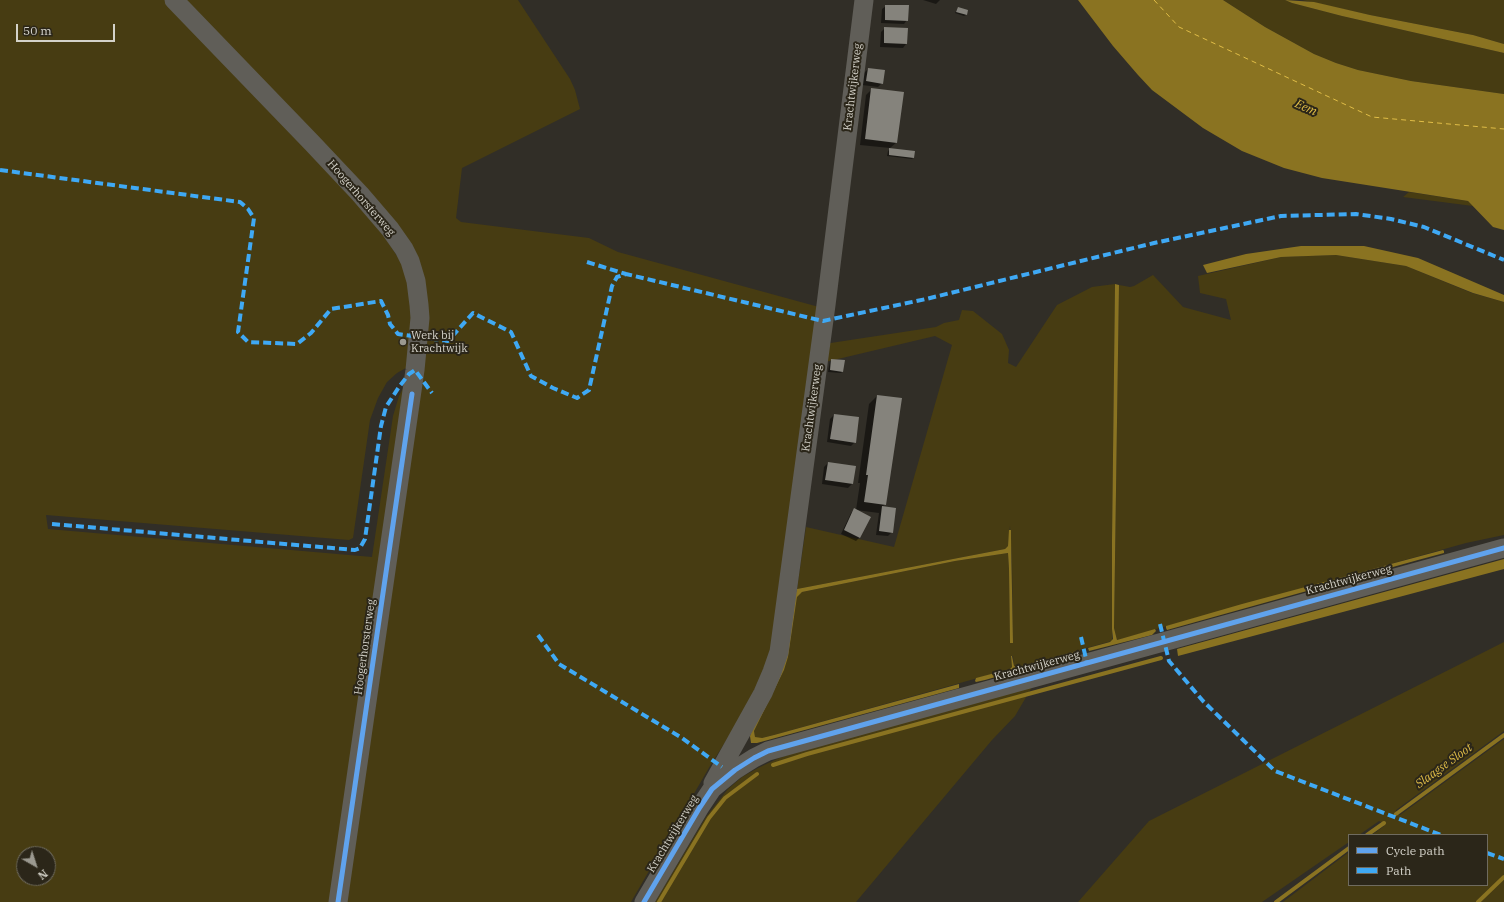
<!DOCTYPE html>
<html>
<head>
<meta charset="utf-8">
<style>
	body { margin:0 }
	#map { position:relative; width:1504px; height:902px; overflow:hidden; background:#312e27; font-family:"IBM Plex Serif",serif }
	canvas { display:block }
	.legend { position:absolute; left:1348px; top:834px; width:140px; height:52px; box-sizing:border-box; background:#2b2619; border:1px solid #6f6b5f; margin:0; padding:5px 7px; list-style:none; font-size:12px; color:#d4d2c9 }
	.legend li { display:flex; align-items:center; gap:8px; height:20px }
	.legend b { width:20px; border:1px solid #6f6b5f }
	.north { position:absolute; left:16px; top:846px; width:40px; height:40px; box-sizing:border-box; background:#2b2619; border:1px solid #6f6b5f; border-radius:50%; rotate:141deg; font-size:11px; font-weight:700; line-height:16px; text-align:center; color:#d4d2c9 }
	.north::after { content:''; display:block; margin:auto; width:14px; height:18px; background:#9b9990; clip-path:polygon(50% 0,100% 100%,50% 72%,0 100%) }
	.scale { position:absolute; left:16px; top:24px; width:99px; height:18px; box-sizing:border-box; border:2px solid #d4d2c9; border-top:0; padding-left:5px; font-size:12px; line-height:14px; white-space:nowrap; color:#d4d2c9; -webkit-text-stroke:3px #2b2619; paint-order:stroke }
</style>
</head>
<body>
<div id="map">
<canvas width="1504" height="902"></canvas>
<ul class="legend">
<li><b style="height:5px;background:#60a3ed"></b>Cycle path</li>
<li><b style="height:5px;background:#3fa9f5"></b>Path</li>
</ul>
<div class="north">N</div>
<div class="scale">50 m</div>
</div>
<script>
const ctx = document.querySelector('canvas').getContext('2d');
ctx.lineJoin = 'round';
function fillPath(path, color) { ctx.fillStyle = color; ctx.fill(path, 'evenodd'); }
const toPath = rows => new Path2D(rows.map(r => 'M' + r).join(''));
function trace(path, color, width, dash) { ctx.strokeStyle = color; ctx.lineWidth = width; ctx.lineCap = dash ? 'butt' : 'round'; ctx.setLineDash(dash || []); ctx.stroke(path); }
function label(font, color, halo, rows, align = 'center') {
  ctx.font = font + ' "IBM Plex Serif",serif'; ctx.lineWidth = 4; ctx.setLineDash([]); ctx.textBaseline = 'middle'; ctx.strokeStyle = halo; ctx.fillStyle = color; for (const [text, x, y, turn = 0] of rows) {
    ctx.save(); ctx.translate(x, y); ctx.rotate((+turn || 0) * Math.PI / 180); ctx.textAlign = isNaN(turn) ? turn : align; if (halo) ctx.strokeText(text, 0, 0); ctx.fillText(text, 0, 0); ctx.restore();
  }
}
fillPath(toPath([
	[0,0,169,0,358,196,412,279,413,364,397,373,387,382,378,398,370,420,353,538,349,540,46,515,48,529,372,557,393,416,399,396,406,382,336,902,0,902],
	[24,854,48,854,48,878,24,878],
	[180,0,518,0,570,79,575,90,580,109,462,168,456,218,461,222,589,238,618,252,819,307,774,652,741,717,710,766,631,902,344,902,416,385,412,257],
	[1223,0,1285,0,1292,3,1342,16,1504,53,1504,94,1411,81,1358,70,1336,63,1314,54,1265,27],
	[1302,0,1504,0,1504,44,1473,35,1370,15],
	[1409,192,1468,201,1473,206,1403,197],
	[1336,255,1406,266,1472,293,1504,302,1504,535,1466,543,1117,640,1114,628,1119,285,1130,287,1134,286,1153,275,1183,307,1231,320,1226,299,1200,293,1198,276,1281,257],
	[1115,284,1112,540,1112,641,1017,667,1014,666,1013,656,1011,656,1012,667,1010,669,774,735,762,738,755,738,754,731,784,670,788,657,797,597,802,592,955,561,1008,553,1009,569,1010,643,1013,643,1012,564,1010,526,1008,546,1005,549,797,589,806,527,894,547,952,345,935,336,821,363,824,344,936,327,944,323,959,320,962,310,973,311,1002,334,1009,350,1008,363,1016,367,1057,305,1092,287],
	[1504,642,1504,731,1396,810,1396,813,1400,815,1504,739,1504,902,1283,902,1349,852,1349,885,1487,885,1487,835,1372,835,1384,826,1383,823,1379,821,1359,835,1349,835,1349,842,1262,902,1078,902,1149,821],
	[1032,687,1015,716,992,740,856,902,655,902,706,817,728,789,742,777,758,768,777,759,801,750]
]), '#473c12');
fillPath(toPath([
	[1078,0,1223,0,1265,27,1314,54,1336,63,1358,70,1411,81,1504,94,1504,230,1493,227,1468,201,1322,178,1284,168,1242,151,1203,128,1152,90,1138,75,1113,46],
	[1285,0,1314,2,1370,15,1473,35,1504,44,1504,53,1342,16,1292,3],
	[1301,246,1364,246,1418,258,1504,295,1504,302,1473,293,1406,266,1336,255,1281,257,1207,273,1203,265,1246,254],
	[1115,284,1119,285,1114,628,1117,640,1155,629,1156,631,1152,635,1089,651,1088,648,1110,642,1113,639,1112,629,1112,540],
	[1009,530,1011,530,1011,538,1013,643,1010,643,1009,569,1008,553,955,561,802,592,797,597,788,657,784,670,754,731,755,737,762,738,774,735,959,684,959,688,757,743,751,743,750,736,797,589,1005,549,1008,546],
	[1443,550,1444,551,1444,553,1418,560,1167,630,1166,628,1166,626,1242,604],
	[1504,559,1504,569,1178,656,1177,649],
	[1080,650,1080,653,985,680,976,682,975,681,976,678,1010,669,1012,667,1011,656,1012,656,1014,666,1017,667]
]), '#8a7321');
fillPath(toPath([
	[923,0,940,0,936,4],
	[886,6,907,20,904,24,881,23,882,9],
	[958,8,966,15,964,16,955,13],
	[885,28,906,44,903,48,880,47,881,32],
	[868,69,882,83,878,87,862,85,864,73],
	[872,89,897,142,890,148,860,145,866,95],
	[890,149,913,158,912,159,887,156,888,151],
	[831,360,842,372,841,373,828,372,830,361],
	[877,396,885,504,882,507,892,532,888,536,876,535,879,513,856,510,860,483,858,483,869,404],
	[834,415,855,442,851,446,827,442,830,419],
	[828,463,855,467,852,484,848,488,822,484,824,467],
	[855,510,860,537,856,541,841,534,851,513]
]), '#0007');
trace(toPath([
	[773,765,807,754,1161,658],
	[1396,814,1504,735],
	[1367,835,1384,823],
	[659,902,709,818,725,798,757,774],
	[1276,902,1349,848],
	[1478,902,1504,877]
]), '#8a7321', 4);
trace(toPath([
	[1154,0,1179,27,1372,117,1504,129]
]), '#e0bd47', 1, [5, 4]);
fillPath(toPath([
	[885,5,909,5,908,21,885,20],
	[958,7,968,10,967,15,956,12],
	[884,27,908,28,907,44,884,43],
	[868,68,885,70,883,84,866,81],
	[871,88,904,92,897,143,865,139],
	[889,148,915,151,914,158,889,155],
	[831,359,845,360,843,372,830,370],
	[877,395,902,398,886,505,864,502,868,475,866,475],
	[834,414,859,417,856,443,830,439],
	[828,462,856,466,853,484,825,480],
	[882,506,896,508,893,533,879,531],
	[854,508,871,517,860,538,844,530]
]), '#85837c');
trace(toPath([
	[174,0,312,143,360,194,390,229,404,249,410,261,416,281,419,305,420,318,415,370,338,902],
	[713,783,763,693,772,672,779,652,826,305,864,0],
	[644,902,700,807,712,789,735,770,754,758,768,751,1504,548]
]), '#605e58', 19);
trace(toPath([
	[0,170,240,202,248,209,254,218,238,332,248,342,297,344,311,333,331,309,381,301,388,315,390,324,398,334,448,341,473,313,511,332,531,376,553,388,577,398,589,390,612,286,617,277,626,274,823,321,926,299,1154,243,1281,216,1356,214,1391,219,1424,227,1504,260],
	[587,262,626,274],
	[52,524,355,550,360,548,365,539,381,426,386,407,399,387,409,374,415,370,432,393],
	[1160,624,1169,661,1203,701,1275,771,1441,835],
	[538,635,559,664,682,738,722,767],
	[1081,637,1087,663],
	[1487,853,1504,859]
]), '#3fa9f5', 4, [8, 4]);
trace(toPath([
	[338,902,412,394],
	[644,902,700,807,712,789,735,770,754,758,768,751,1504,548]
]), '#60a3ed', 5);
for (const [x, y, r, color] of [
	[403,342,4,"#9b9990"]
]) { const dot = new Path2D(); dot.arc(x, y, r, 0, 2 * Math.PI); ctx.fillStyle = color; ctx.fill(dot); trace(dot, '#2b2619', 1.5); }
label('11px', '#d4d2c9', '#2b2619', [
	["Krachtwijkerweg",853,87,-83],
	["Hoogerhorsterweg",361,198,49],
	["Krachtwijkerweg",812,408,-82],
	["Krachtwijkerweg",1349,580,-15],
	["Hoogerhorsterweg",365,647,-82],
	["Krachtwijkerweg",1037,666,-15],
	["Krachtwijkerweg",673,834,-59]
]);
label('11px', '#d4d2c9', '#2b2619', [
	["Werk bij",411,336],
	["Krachtwijk",411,349]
], 'left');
label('italic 12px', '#e0bd47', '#2b2619', [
	["Eem",1306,108,24],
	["Slaagse Sloot",1444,766,-36]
]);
</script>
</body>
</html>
